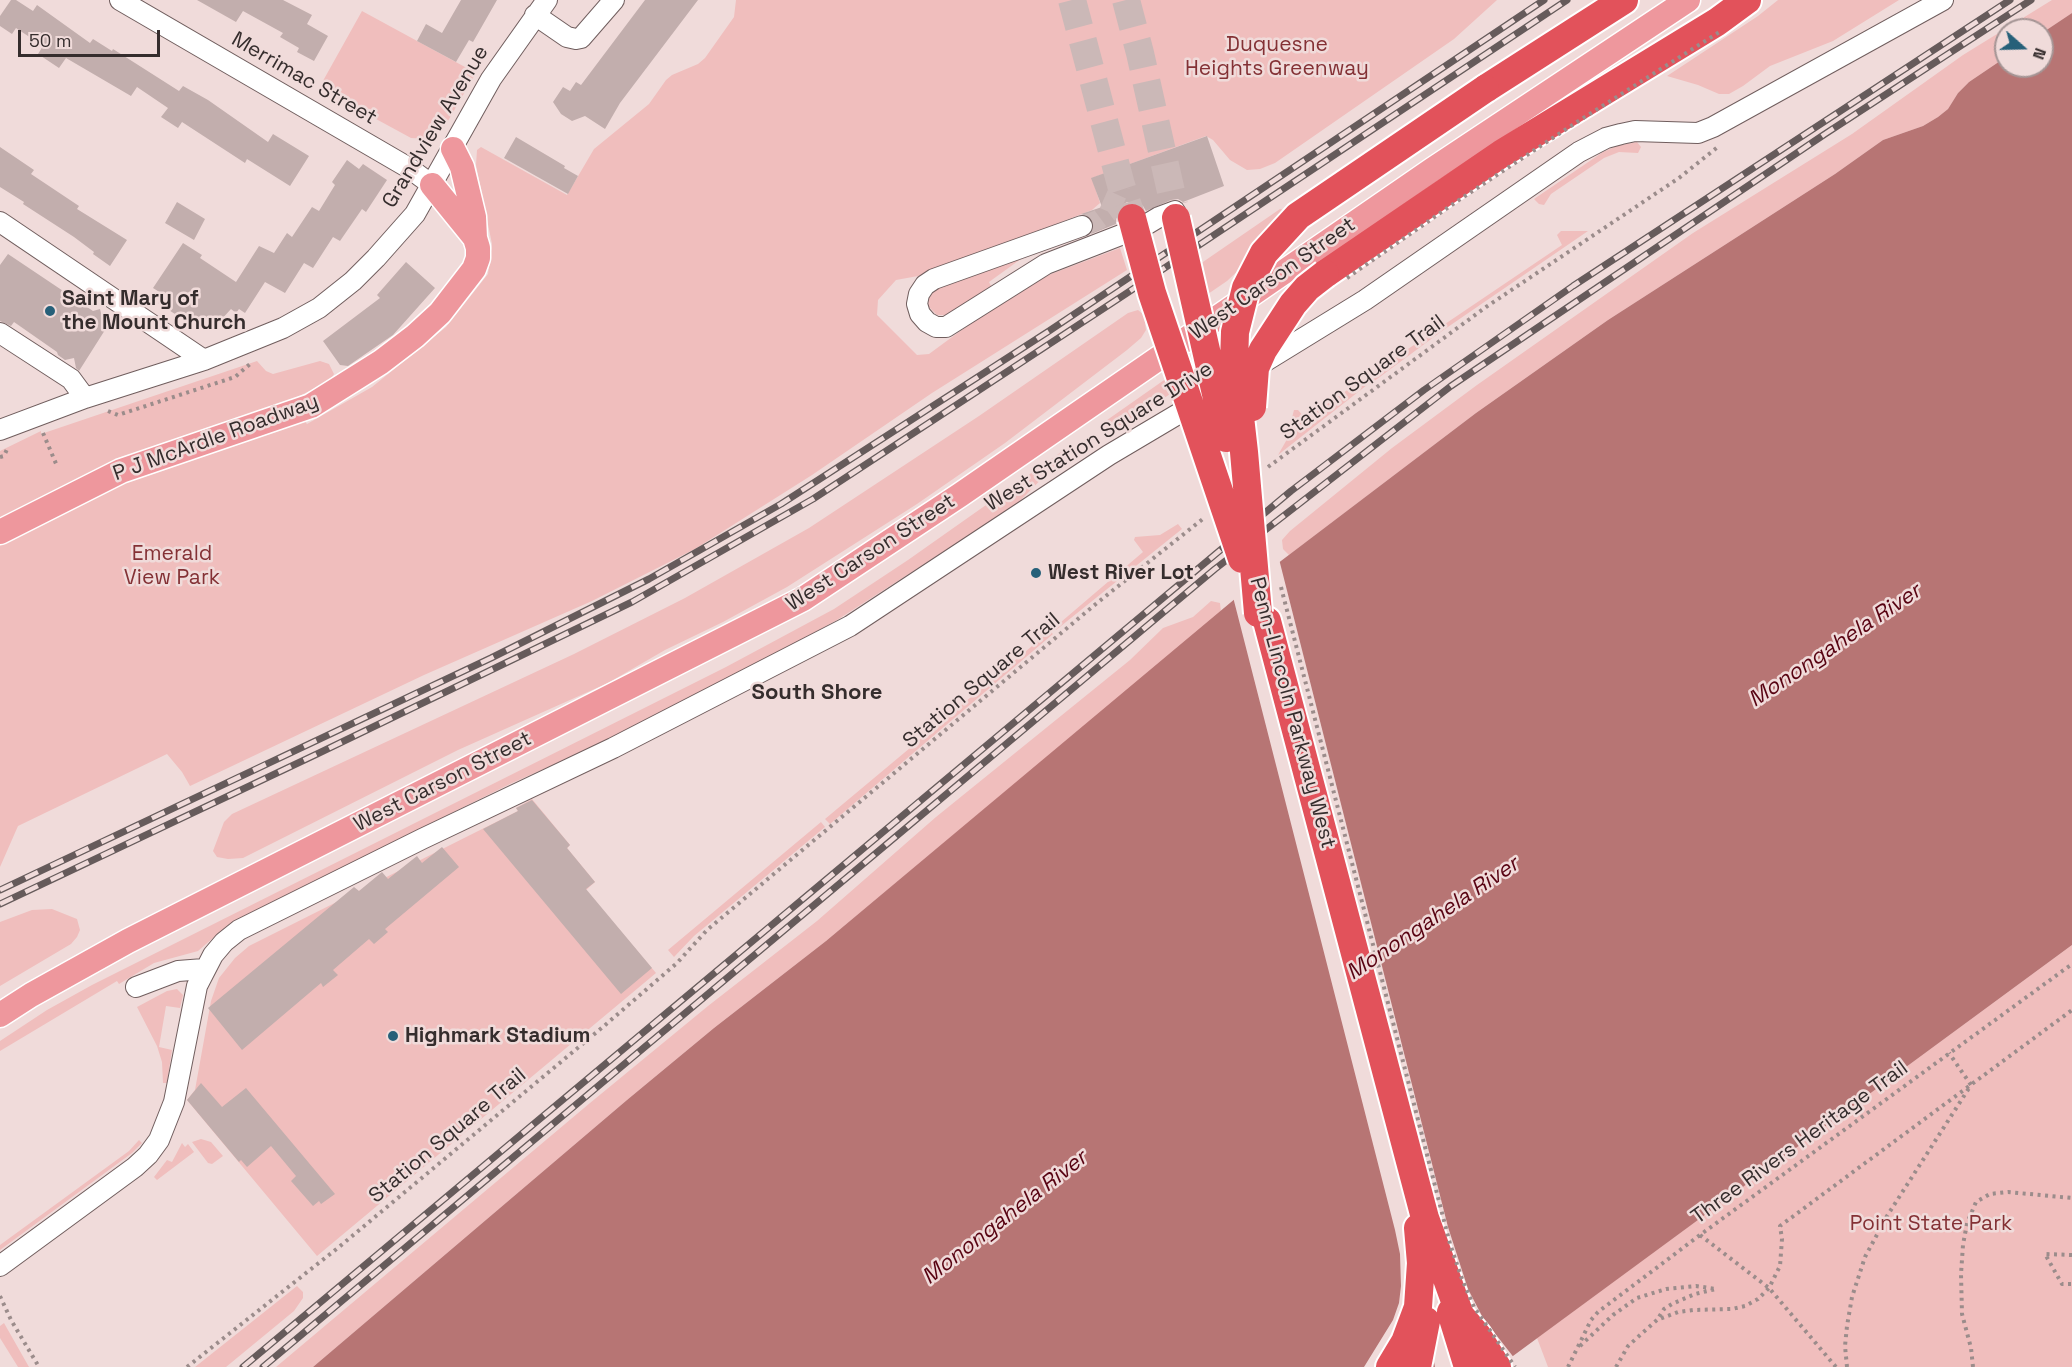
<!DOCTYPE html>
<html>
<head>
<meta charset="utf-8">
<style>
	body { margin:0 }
	#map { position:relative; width:2072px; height:1367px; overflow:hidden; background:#f0dbda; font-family:"Space Grotesk",sans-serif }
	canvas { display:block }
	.north { position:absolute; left:1994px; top:18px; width:60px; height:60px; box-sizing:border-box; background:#f0dbda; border:2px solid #a59595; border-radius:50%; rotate:110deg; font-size:16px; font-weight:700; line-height:24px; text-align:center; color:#352d2d }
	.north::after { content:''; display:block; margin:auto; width:21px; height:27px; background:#266079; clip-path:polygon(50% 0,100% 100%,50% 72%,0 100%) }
	.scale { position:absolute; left:18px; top:30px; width:142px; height:27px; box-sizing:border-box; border:3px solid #352d2d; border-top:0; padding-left:8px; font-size:18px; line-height:21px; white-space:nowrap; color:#352d2d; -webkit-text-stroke:4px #f0dbda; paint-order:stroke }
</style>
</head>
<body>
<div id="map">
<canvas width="2072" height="1367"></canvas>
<div class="north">N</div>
<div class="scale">50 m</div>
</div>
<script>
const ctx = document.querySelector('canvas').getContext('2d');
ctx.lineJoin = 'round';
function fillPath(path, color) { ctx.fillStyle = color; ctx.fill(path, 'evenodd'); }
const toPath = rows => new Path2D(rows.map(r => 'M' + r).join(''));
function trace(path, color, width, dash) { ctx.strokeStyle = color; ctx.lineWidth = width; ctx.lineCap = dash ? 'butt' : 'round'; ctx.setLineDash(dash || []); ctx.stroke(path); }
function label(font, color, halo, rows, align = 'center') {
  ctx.font = font + ' "Space Grotesk",sans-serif'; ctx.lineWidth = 5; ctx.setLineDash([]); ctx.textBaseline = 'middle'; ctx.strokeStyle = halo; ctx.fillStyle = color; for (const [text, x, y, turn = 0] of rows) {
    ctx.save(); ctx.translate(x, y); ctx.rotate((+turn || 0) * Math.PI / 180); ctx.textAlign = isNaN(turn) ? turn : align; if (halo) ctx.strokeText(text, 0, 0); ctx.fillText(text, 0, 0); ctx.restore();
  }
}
fillPath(toPath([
	[736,0,1497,0,1454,39,1275,163,1260,169,1247,170,1230,160,1213,140,1206,136,1092,178,1100,203,1092,210,929,274,896,280,878,300,877,315,917,355,929,354,1012,293,1051,274,1120,248,1127,270,932,393,812,475,695,549,592,601,424,675,190,786,182,772,167,754,18,826,0,867,0,451,41,431,41,434,257,361,266,371,273,374,320,361,329,364,334,374,330,381,289,401,307,424,372,387,446,327,488,274,492,244,476,165,477,150,481,147,567,195,594,149,649,104,666,80,672,75,698,64,705,58,734,17],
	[1778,0,1899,0,1833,41,1770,66,1743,86,1729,94,1719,94,1698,85,1667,76,1758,16],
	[2052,0,2072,0,2072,13,2042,33,2042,30,2006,30,2006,57,1969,82,1958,93,1948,109,1938,117,1923,126,1883,140,1835,174,1608,320,1476,413,1289,555,1283,549,1282,540,1290,531,1392,448,1477,385,1693,233,1852,134,1963,55],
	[362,11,476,73,445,126,436,134,427,139,411,138,319,88],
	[1637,142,1641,147,1638,153,1619,152,1604,158,1551,194,1544,205,1539,204,1534,199,1603,152,1617,146],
	[1280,209,1284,210,1257,241,1243,266,1227,281,1208,294,1200,264],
	[1561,231,1588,231,1442,331,1373,382,1369,378,1368,376,1562,245,1557,235],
	[1025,256,989,282,991,286,947,315,937,315,928,306,929,295,935,287],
	[1138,310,1144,315,1146,330,1141,338,1127,350,1005,443,917,504,787,587,723,622,665,650,608,683,458,750,243,858,228,859,217,857,213,851,224,822,232,814,574,654,685,598,809,528,979,416,1128,313],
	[1167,378,1172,393,1106,434,1100,425],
	[1363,379,1367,385,1278,455,1286,441,1294,410,1298,410,1306,419],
	[1064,450,1059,461,1016,505,837,620,749,669,596,746,512,783,254,911,228,925,198,951,154,963,119,984,117,981,0,1051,0,1041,47,1010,92,985,726,667,834,609,908,560],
	[1178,524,1182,529,1056,630,1054,628,1143,552,1134,540,1135,537,1160,535],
	[1211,601,1220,603,1221,612,826,941,714,1028,627,1100,313,1367,276,1367,590,1103,708,1006,817,921,936,817,1130,660,1163,628,1193,617],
	[1050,631,1053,634,830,824,825,819],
	[532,799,570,845,567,848,595,882,586,890,656,973,317,1256,187,1100,195,1090,211,1001,219,978,235,958,249,946,518,811,516,808],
	[821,822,825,827,694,936,674,957,668,950],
	[52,909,77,919,80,930,77,937,71,944,0,986,0,922,32,910],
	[2072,945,2072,1367,1548,1367,1537,1338],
	[177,989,183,995,180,1008,166,1006,159,1047,172,1050,167,1083,163,1083,162,1062,157,1046,137,1007,167,991],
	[201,1139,211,1142,223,1156,212,1164,208,1163,192,1142],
	[139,1140,142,1143,132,1153,0,1250,0,1245,129,1151],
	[182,1143,185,1147,188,1144,194,1152,157,1180,154,1177,167,1160,172,1162],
	[297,1286,303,1292,303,1298,294,1311,226,1367,195,1367],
	[4,1323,29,1367,18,1367,0,1338,0,1326]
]), '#f0bebd');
fillPath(toPath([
	[2072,13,2072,945,1498,1367,313,1367,627,1100,714,1028,826,941,1273,567,1476,413,1608,320,1835,174,1883,140,1923,126,1938,117,1948,109,1958,93,1969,82,2006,57,2006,66,2042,66,2042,33]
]), '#b77574');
fillPath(toPath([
	[1279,559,1448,1227,1468,1289,1483,1318,1515,1359,1503,1367,1435,1367,1433,1357,1430,1367,1364,1367,1393,1320,1399,1303,1401,1286,1400,1254,1395,1230,1233,597]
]), '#f0dbda');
fillPath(toPath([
	[11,0,16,0,33,11,37,5,90,43,93,39,112,51,113,49,179,91,183,86,208,100,268,142,273,134,309,156,290,186,247,159,245,163,182,122,178,128,161,117,168,108,137,87,131,96,66,58,59,68,38,54,43,46,16,28,12,34,0,26,0,16],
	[197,0,283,0,312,15,307,24,328,36,314,61,297,52,299,48,280,37,283,33,243,11,236,22],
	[461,0,497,0,473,42,469,40,456,62,417,41,426,24,442,33],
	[645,0,698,0,620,103,605,129,585,116,572,121,561,114,553,102,563,87,570,91,576,82,581,85],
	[1207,136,1224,186,1183,202,1178,199,1171,200,1146,211,1143,206,1137,202,1127,202,1121,206,1116,213,1116,224,1091,234,1094,228,1093,221,1089,217,1081,214,1102,207,1091,178],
	[516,137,565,166,564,168,578,176,568,194,504,158],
	[0,147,34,170,31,174,79,206,77,209,127,240,110,266,93,254,94,252,74,237,23,204,24,202,0,187],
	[347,160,359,169,363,164,387,180,366,212,362,209,340,241,333,237,313,268,304,263,285,293,265,282,245,313,239,309,236,313,231,309,221,320,217,318,211,327,203,322,198,329,158,303,161,299,158,297,161,293,153,288,183,243,202,255,200,258,236,282,259,246,274,253,287,233,292,237,312,207,319,211,335,185,332,182],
	[177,202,205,219,194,240,165,223],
	[8,254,93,311,100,309,105,330,79,371,76,368,74,358,65,360,58,355,57,352,14,322,11,326,0,321,0,265],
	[406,262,435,288,393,335,348,366,340,365,323,341,380,298,377,295],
	[532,800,570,845,567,848,595,882,586,889,652,968,621,994,483,829,518,811,516,808],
	[442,847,459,867,385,929,388,932,374,944,369,939,333,970,338,975,323,987,321,983,242,1050,208,1008,354,887,359,891,382,872,388,879,417,856,422,863],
	[201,1083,222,1107,246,1088,335,1194,321,1204,319,1201,313,1206,291,1181,296,1176,271,1146,247,1167,241,1160,239,1162,187,1100]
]), '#c2aead');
trace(toPath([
	[1082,226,1098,220,1109,212,1121,185]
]), '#cbb8b7', 20, [20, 10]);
trace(toPath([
	[1072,0,1121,185,1132,218],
	[1126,0,1140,53,1174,205]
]), '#cbb8b7', 28, [28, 14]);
const minor = toPath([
	[120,0,409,168,432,185],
	[535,15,567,37,576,39,581,38,614,0],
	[0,222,204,360],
	[1082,226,934,279,925,285,919,294,917,304,920,314,927,322,936,327,946,327,1046,264,1144,226,1159,217,1175,211],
	[0,333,71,379,85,398],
	[1256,367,1365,300,1579,152,1606,138,1621,134,1635,131,1698,133,1713,127,1943,0],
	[0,430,85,398,204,360,283,328,319,308,353,281,376,258,415,214,491,79,547,0],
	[136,987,178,971,204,969],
	[0,1266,135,1167,148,1155,159,1140,174,1102,197,986,213,955,224,942,239,930,422,839,613,748,850,626,1109,455,1200,401]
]);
const major = toPath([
	[453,149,462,167,474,217,475,238],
	[0,532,121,471,311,406,381,362,415,336,440,313,474,269,478,258,478,248,475,238,432,185],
	[0,1015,31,995,128,941,803,599,960,495,1432,170,1688,0]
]);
const highway = toPath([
	[1485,89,1624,0],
	[1325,274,1501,154,1717,22,1747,0],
	[1267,621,1425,1218,1460,1315,1477,1335,1497,1367],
	[1451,1312,1468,1367],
	[1390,1367,1405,1342,1418,1307,1421,1263,1418,1228],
	[1417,1367,1426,1321]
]);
trace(minor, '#705e5e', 22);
trace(major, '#fff', 27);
trace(highway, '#fff', 32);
trace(toPath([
	[108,411,118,415,235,377,250,364],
	[43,433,57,466],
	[0,457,4,456,8,447],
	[1268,467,1486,307,1679,178,1719,146],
	[1700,1235,1769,1288,1836,1367],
	[2072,1255,2045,1254,2062,1284,2072,1284],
	[0,1296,11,1320,39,1367],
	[1580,1346,1613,1315,1637,1298,1666,1289,1696,1286,1716,1289,1695,1294,1672,1304,1664,1309,1657,1320],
	[187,1367,339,1247,604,1026,677,963,707,930,1097,603,1204,518],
	[1568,1367,1591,1320,1598,1312,1700,1235,2072,964],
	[1616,1367,1628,1346,1657,1320,1678,1312,1693,1310,1732,1309,1745,1306,1758,1299,1769,1288,1780,1266,1782,1239,1780,1226,2072,1010],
	[1847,1367,1845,1346,1847,1326,1852,1297,1865,1257,1887,1216,1971,1085,1949,1053],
	[1973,1367,1971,1348,1962,1314,1961,1274,1963,1245,1967,1223,1976,1202,1990,1194,2008,1192,2072,1198]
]), '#9b8c8b', 4, [3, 4.5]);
trace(minor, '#fff', 20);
trace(major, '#ee979d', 24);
trace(highway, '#e2525b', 28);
const rail = toPath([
	[0,890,491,658,649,579,781,504,1049,331,1544,0],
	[0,904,317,754,632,602,813,499,1124,295,1567,0],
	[243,1367,1291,491,1424,390,1573,286,2010,0],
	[263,1367,1215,569,1451,386,1825,134,2031,0]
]);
trace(rail, '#665b5b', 7);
trace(rail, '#f0dbda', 4.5, [14]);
const highwayBridge = toPath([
	[1132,218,1152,293,1242,559],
	[1176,218,1226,438],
	[1252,407,1255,368,1263,350,1293,304,1307,288,1325,274],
	[1258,613,1244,452,1234,364,1235,332,1246,288,1264,253,1298,216,1485,89]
]);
trace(highwayBridge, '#fff', 32, []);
trace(toPath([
	[1347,278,1456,202,1577,122,1721,31],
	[1281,587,1450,1244,1462,1279,1474,1307,1515,1367]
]), '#9b8c8b', 4, [3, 4.5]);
trace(highwayBridge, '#e2525b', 28);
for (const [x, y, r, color] of [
	[50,311,6,"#266079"],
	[1036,573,6,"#266079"],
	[393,1036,6,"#266079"]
]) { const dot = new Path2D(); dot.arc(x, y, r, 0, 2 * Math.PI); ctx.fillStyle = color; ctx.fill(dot); trace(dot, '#f0dbda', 2); }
label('21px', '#843135', '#f0dbda', [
	["Duquesne",1277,45],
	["Heights Greenway",1277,69],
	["Emerald",172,554],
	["View Park",172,578],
	["Point State Park",1931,1224]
]);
label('21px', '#352d2d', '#f0dbda', [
	["Merrimac Street",304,79,30],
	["Grandview Avenue",436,127,-59],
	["West Carson Street",1273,279,-35],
	["Station Square Trail",1363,378,-36],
	["West Station Square Drive",1099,437,-32],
	["P J McArdle Roadway",216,438,-20],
	["West Carson Street",871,553,-33],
	["Station Square Trail",982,681,-40],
	["Penn-Lincoln Parkway West",1292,713,75],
	["West Carson Street",443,782,-27],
	["Station Square Trail",448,1136,-40],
	["Three Rivers Heritage Trail",1800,1143,-36]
]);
label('bold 21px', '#352d2d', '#f0dbda', [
	["Saint Mary of",62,299],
	["the Mount Church",62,323],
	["West River Lot",1048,573],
	["Highmark Stadium",405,1036]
], 'left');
label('italic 22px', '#580312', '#f0dbda', [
	["Monongahela River",1835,646,-34],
	["Monongahela River",1433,919,-34],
	["Monongahela River",1005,1218,-38]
]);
label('bold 22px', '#352d2d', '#f0dbda', [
	["South Shore",817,693]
]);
</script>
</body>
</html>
